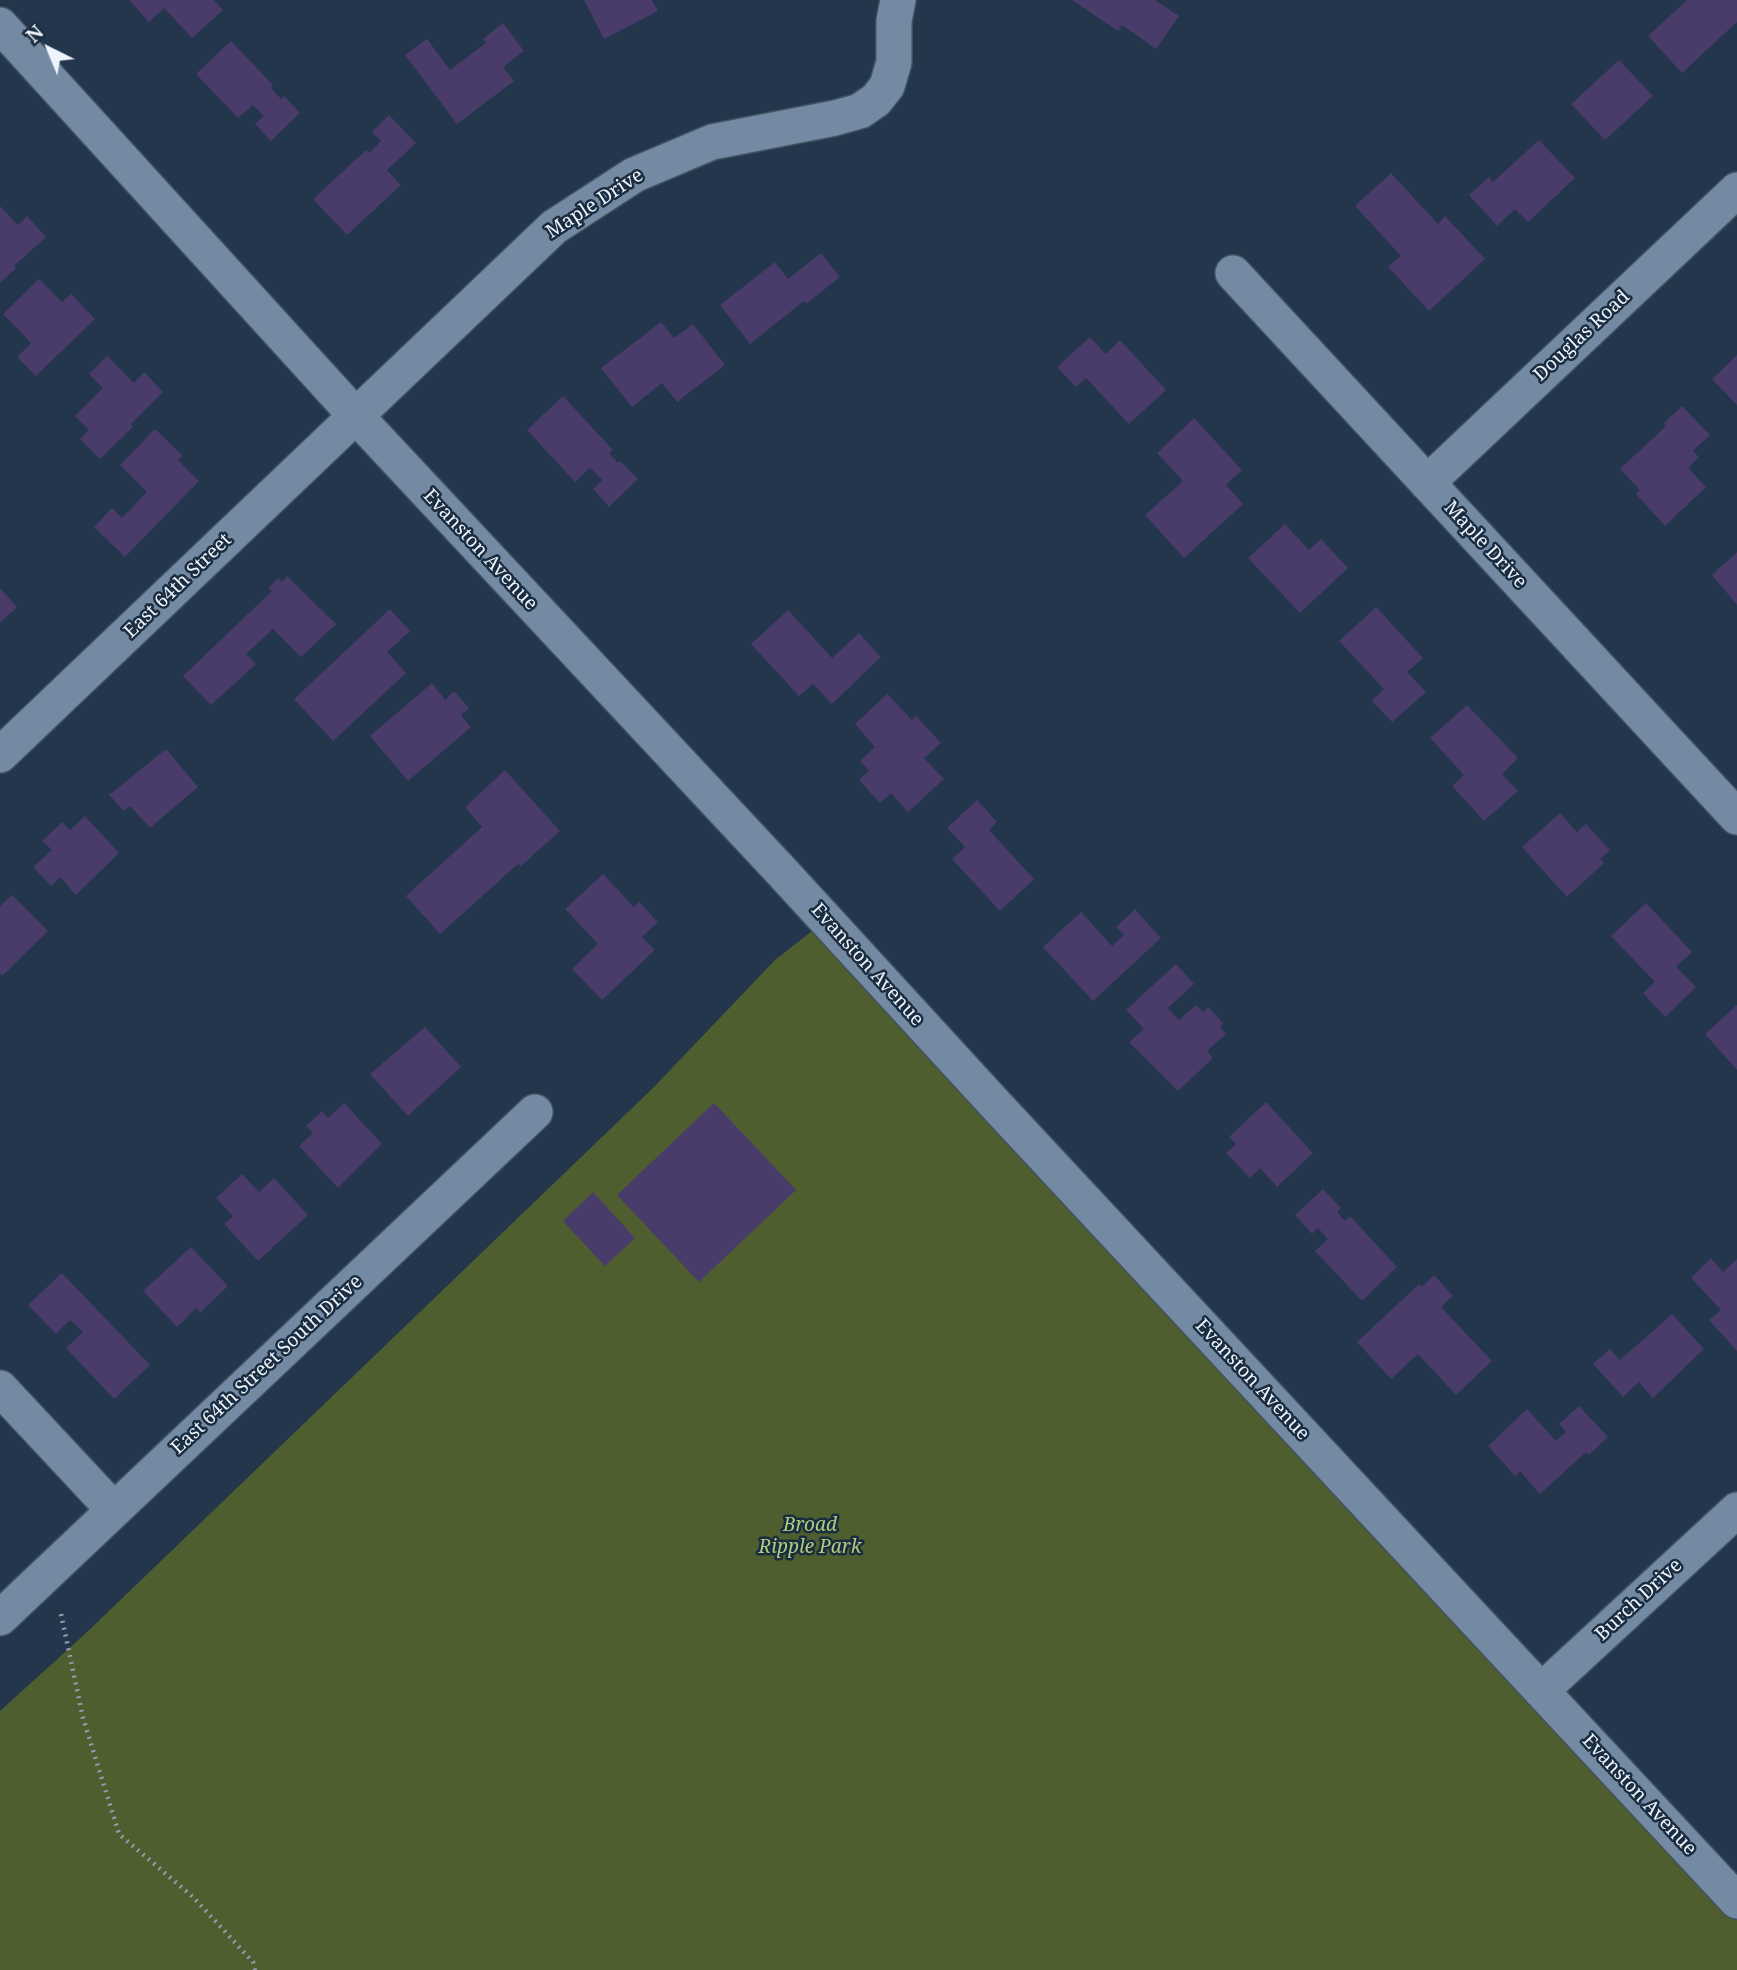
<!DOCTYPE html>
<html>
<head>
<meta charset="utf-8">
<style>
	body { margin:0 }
	#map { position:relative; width:1737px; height:1970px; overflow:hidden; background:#23364b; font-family:"Noto Serif",serif }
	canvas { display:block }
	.north { position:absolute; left:14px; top:14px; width:70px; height:70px; -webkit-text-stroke:5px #192c40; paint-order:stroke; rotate:317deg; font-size:19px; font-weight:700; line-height:28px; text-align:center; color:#edf4fc }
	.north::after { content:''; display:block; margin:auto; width:24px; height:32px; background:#edf4fc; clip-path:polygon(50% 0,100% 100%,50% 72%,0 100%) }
</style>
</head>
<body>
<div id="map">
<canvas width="1737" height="1970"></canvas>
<div class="north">N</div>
</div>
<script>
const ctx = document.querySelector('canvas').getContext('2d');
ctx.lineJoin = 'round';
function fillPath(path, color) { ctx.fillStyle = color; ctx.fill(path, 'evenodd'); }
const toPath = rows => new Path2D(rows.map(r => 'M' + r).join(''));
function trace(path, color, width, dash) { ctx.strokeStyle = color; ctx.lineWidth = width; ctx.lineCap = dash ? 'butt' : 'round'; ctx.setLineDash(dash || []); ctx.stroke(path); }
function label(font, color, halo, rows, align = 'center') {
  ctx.font = font + ' "Noto Serif",serif'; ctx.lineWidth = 5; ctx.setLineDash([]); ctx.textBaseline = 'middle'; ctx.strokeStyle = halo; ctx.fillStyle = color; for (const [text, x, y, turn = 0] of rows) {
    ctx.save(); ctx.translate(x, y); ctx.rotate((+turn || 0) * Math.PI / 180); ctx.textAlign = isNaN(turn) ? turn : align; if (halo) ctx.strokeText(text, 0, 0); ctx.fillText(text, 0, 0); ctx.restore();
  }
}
fillPath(toPath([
	[826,920,1737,1900,1737,1970,0,1970,0,1711,86,1633,653,1088,775,960]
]), '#4e5e2f');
fillPath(toPath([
	[129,0,214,0,223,10,192,38,164,8,149,22],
	[584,0,652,0,658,11,604,39],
	[1072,0,1155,0,1179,16,1156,49,1122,25,1118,31],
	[1687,0,1737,0,1737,22,1682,73,1648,36],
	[503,23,524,51,503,67,514,81,457,124,405,55,427,39,450,70,486,43,483,39],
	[231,41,273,85,271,88,281,99,284,96,300,113,271,141,255,124,264,116,253,105,238,118,196,74],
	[1619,60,1653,96,1605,140,1571,104],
	[389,115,416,143,387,170,401,185,347,235,313,199,366,150,369,153,381,141,372,132],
	[1539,140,1575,178,1528,222,1515,209,1497,226,1469,195,1489,177,1493,182],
	[1391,173,1438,224,1445,216,1485,259,1429,311,1388,267,1401,256,1355,206],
	[0,206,18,225,27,216,46,237,14,266,16,268,0,283],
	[821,253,840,277,806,304,804,301,750,344,720,305,775,262,788,279],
	[39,279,62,302,71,294,95,319,36,376,17,357,31,343,3,314],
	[661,322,674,338,693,324,725,365,677,402,662,383,632,407,601,368],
	[1090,337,1106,354,1120,340,1166,390,1129,424,1086,378,1076,387,1057,367],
	[1737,355,1737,405,1712,379],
	[107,356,134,383,144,372,163,392,131,424,133,427,100,459,80,439,89,430,75,416,103,388,89,374],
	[563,396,613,450,609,453,618,463,620,461,638,479,609,507,593,489,602,480,590,468,575,482,527,430],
	[1682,406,1710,435,1693,451,1699,457,1688,468,1706,487,1665,526,1636,494,1640,490,1620,469,1666,426,1664,423],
	[1194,418,1242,470,1226,485,1243,504,1184,558,1145,515,1183,481,1157,453],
	[155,429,183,456,178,460,199,481,125,557,94,527,112,508,122,518,147,492,120,465],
	[1285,524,1309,550,1321,539,1348,568,1300,613,1248,558],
	[1737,552,1737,605,1712,575],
	[287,576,336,624,301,657,273,629,246,654,256,664,211,705,183,676,272,591,268,588,278,578,282,582],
	[0,588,17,607,0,623],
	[1376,607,1423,658,1407,672,1426,692,1392,722,1372,701,1384,689,1339,641],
	[390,609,410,631,387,652,406,673,333,741,294,699],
	[788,610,832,658,859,633,881,657,832,704,813,684,799,696,751,644],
	[432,683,445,700,454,691,469,708,461,715,471,727,408,781,370,736],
	[887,694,912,720,916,716,941,743,924,758,944,779,908,812,891,793,880,803,859,780,869,771,860,761,875,747,855,724],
	[1467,705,1518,758,1502,774,1518,791,1484,821,1452,786,1464,775,1430,738],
	[166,749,198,787,150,828,130,806,124,811,109,795],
	[505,770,560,831,521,866,518,864,440,934,406,896,482,827,465,807],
	[977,800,997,822,989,830,1034,879,1000,911,952,859,965,847,947,828],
	[1560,813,1577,832,1586,824,1610,850,1600,859,1604,863,1567,897,1522,847],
	[85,816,119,853,76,895,60,877,51,886,33,867,52,850,42,841,62,822,70,830],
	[603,874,634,907,639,902,658,922,642,937,655,950,602,1000,572,969,598,944,565,909],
	[12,895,48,931,2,976,0,973,0,906],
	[1646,903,1692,952,1676,967,1696,987,1665,1017,1643,993,1655,982,1611,936],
	[1135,909,1161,938,1093,1001,1043,947,1081,912,1112,946,1124,935,1116,927],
	[1176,964,1194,984,1168,1008,1179,1020,1196,1005,1203,1012,1208,1007,1224,1024,1220,1027,1226,1034,1207,1051,1213,1058,1178,1091,1129,1042,1144,1029,1126,1010],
	[1737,1005,1737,1070,1705,1034],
	[425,1027,461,1067,408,1116,370,1074],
	[1266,1102,1313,1153,1277,1187,1260,1168,1250,1178,1226,1153,1236,1144,1229,1137],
	[344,1103,382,1144,338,1188,299,1146,313,1133,306,1126,322,1111,328,1118],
	[714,1103,796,1190,699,1282,617,1195],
	[242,1174,259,1192,274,1178,308,1215,258,1261,224,1224,233,1216,216,1198],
	[1323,1189,1341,1208,1337,1212,1345,1221,1350,1216,1397,1267,1362,1301,1315,1251,1328,1239,1318,1228,1312,1234,1295,1215],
	[593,1192,635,1238,605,1266,563,1221],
	[191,1247,228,1286,200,1313,196,1308,177,1327,143,1291],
	[1711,1258,1723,1272,1737,1259,1737,1351,1709,1320,1721,1310,1691,1278],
	[62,1273,150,1365,114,1399,66,1348,83,1332,70,1320,56,1334,28,1305],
	[1434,1275,1453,1296,1441,1307,1492,1361,1456,1395,1418,1354,1391,1379,1357,1342,1419,1284,1422,1287],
	[1672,1314,1704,1349,1653,1398,1639,1382,1623,1397,1593,1364,1610,1349,1620,1360],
	[1579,1406,1608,1437,1589,1455,1586,1452,1540,1494,1520,1471,1515,1476,1488,1446,1527,1409,1556,1441,1566,1432,1559,1424]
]), '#493b6a');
const street = toPath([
	[0,25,356,416,783,873,995,1104,1737,1901],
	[1233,273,1737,817],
	[1427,483,1737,190],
	[0,755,554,227,634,175,712,142,835,118,860,111,876,100,887,86,894,62,894,21,898,0],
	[0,1388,114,1510],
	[0,1618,535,1112],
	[1541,1691,1737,1510]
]);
trace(street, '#415162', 38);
trace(toPath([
	[61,1614,83,1718,119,1834,193,1897,253,1962,255,1970]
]), '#919dab', 4.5, [2, 5]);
trace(street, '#748aa2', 35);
label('19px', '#edf4fc', '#192c40', [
	["Maple Drive",595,204,-33],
	["Douglas Road",1582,336,-43],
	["Maple Drive",1485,545,47],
	["Evanston Avenue",480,550,47],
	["East 64th Street",178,586,-44],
	["Evanston Avenue",867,965,48],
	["East 64th Street South Drive",267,1365,-43],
	["Evanston Avenue",1252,1380,47],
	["Burch Drive",1639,1600,-43],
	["Evanston Avenue",1639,1795,47]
]);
label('italic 19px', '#b0cc7c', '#192c40', [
	["Broad",810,1526],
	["Ripple Park",810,1548]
]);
</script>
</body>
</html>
